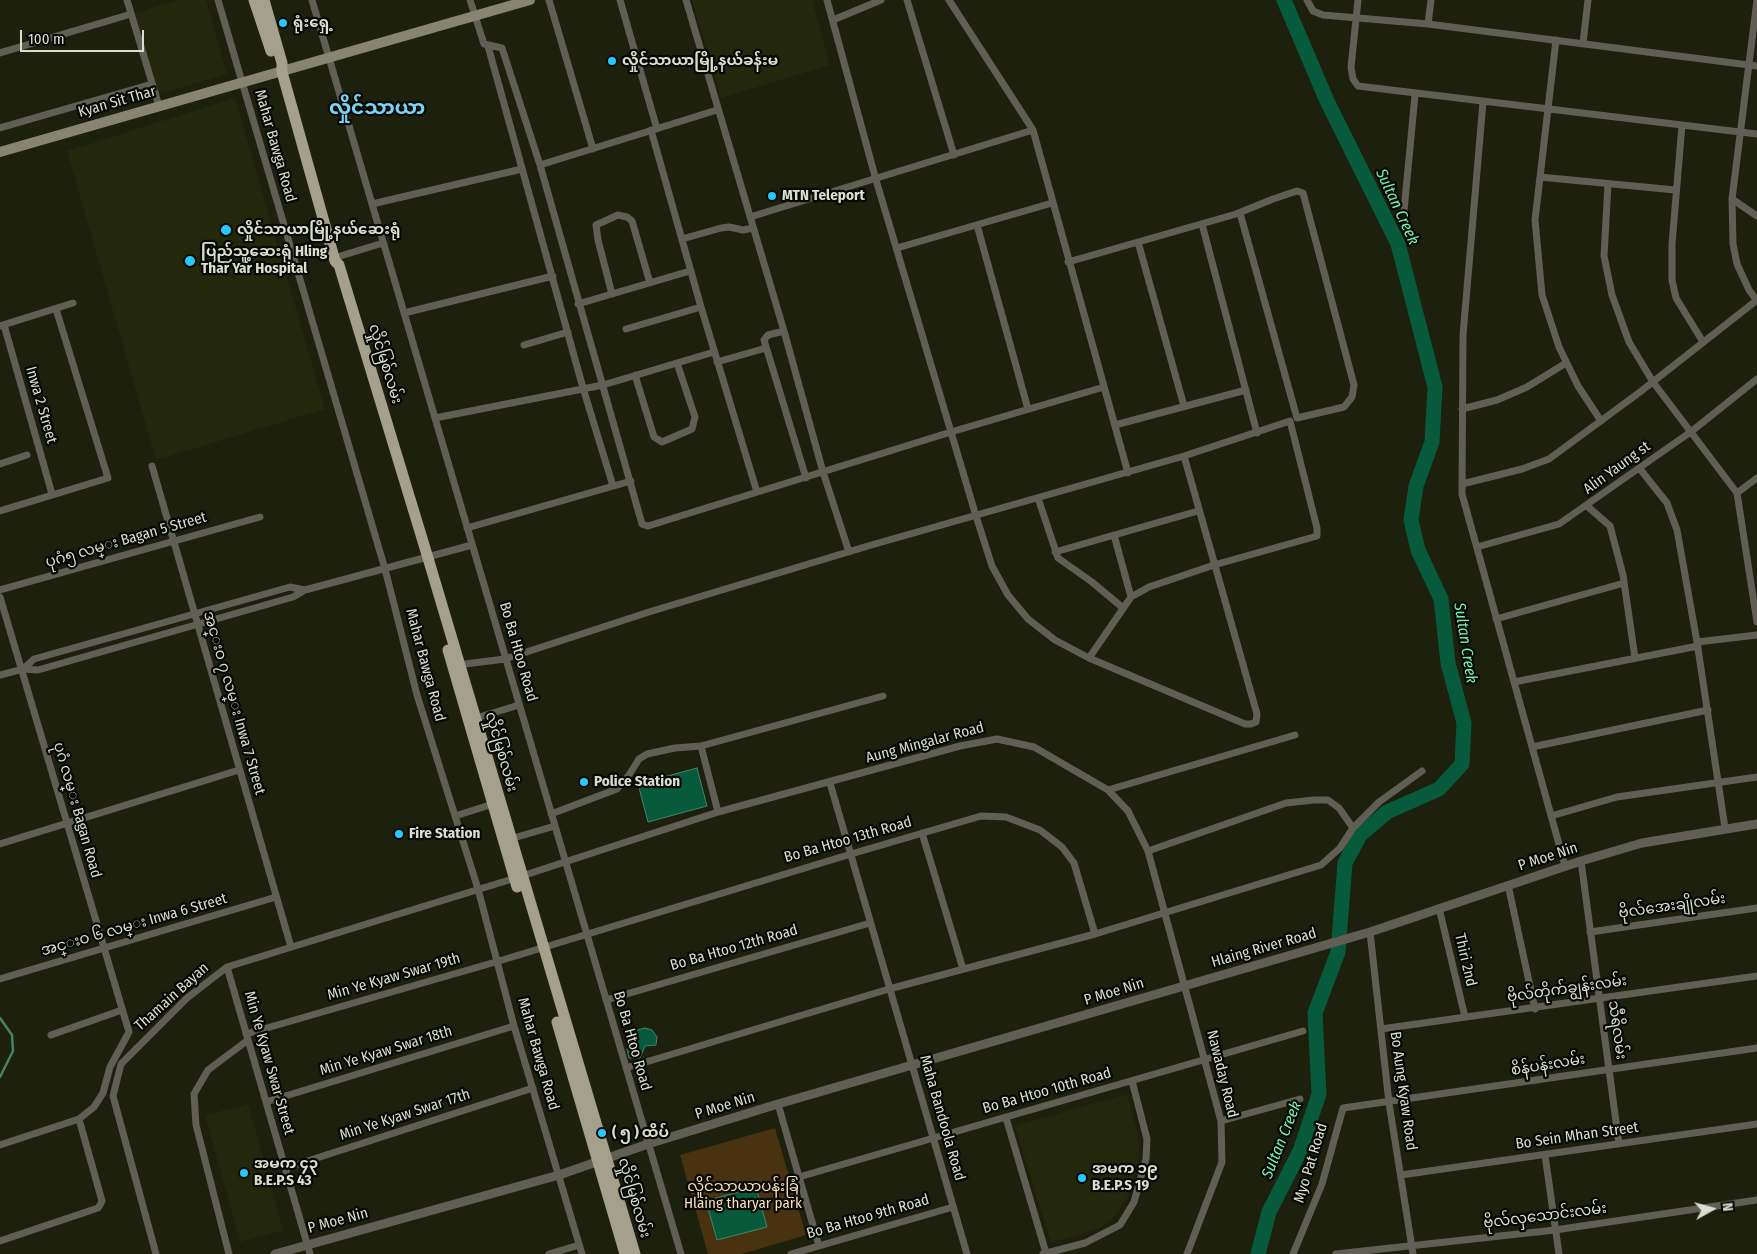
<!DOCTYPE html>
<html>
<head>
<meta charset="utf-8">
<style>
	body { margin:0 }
	#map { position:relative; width:1757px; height:1254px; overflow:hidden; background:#1c200c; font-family:"Fira Sans Condensed",sans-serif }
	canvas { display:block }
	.north { position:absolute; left:1687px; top:1184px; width:50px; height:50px; -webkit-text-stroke:4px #070903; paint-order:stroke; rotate:83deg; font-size:14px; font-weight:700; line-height:20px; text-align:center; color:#daded1 }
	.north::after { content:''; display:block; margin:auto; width:18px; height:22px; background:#daded1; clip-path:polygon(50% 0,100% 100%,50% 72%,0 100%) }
	.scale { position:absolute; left:20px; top:30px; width:124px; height:22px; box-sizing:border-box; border:2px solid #daded1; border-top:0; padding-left:6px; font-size:15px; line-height:18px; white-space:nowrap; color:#daded1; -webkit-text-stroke:4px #070903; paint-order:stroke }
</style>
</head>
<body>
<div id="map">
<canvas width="1757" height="1254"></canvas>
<div class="north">N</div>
<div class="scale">100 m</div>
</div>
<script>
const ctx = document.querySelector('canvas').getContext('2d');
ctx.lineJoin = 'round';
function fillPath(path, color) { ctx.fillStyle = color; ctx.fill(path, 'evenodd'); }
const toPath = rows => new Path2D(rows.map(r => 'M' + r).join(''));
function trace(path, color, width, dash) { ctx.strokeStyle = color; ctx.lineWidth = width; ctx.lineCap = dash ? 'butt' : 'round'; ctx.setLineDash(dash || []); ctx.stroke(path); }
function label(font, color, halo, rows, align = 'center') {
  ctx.font = font + ' "Fira Sans Condensed","Noto Sans Myanmar",sans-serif'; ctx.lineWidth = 4.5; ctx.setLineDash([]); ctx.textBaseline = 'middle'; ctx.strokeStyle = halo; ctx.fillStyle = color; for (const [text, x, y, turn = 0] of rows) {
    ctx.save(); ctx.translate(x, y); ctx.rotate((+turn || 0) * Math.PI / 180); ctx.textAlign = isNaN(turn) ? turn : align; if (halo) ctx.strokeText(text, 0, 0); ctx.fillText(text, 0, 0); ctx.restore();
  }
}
fillPath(toPath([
	[179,0,206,0,227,74,156,95,131,14],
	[692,0,812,0,830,65,721,98],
	[235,98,325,409,156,460,67,151],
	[1127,1094,1138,1136,1139,1157,1127,1199,1114,1217,1100,1228,1051,1243,1015,1126],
	[248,1104,283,1230,240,1242,205,1115]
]), '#23280d');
fillPath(toPath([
	[775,1128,806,1235,742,1254,708,1254,680,1155]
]), '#493210');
const water = toPath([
	[697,768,707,806,648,822,638,784,697,768],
	[645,1028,652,1030,657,1037,656,1045,645,1046,640,1058,629,1058,627,1049,635,1040,637,1030,645,1028],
	[756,1187,767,1227,717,1240,706,1201,756,1187]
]);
fillPath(water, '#075a3c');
trace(water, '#468269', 1);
trace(toPath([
	[0,1018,12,1035,13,1051,0,1077]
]), '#468269', 2.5);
trace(toPath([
	[1258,1254,1269,1212,1300,1151,1319,1094,1315,1013,1338,952,1345,863,1360,835,1387,812,1439,789,1462,764,1464,723,1448,663,1441,599,1418,550,1411,520,1416,486,1432,442,1435,387,1398,244,1327,101,1284,0]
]), '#075a3c', 15);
trace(toPath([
	[127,0,159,106],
	[218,0,385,569,417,695,478,889,514,1026,582,1254],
	[312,0,681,1254],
	[470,0,484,44,502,48,540,165,642,524,648,526,951,432,1104,387],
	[549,0,593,149],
	[620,0,657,129],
	[686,0,784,331,823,472,849,552],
	[827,0,876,180,976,516,992,566,1008,595,1028,619,1055,640,1089,658,1245,724,1251,724,1256,722,1257,714,1184,456],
	[907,0,954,155],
	[949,0,1033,130,1128,473],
	[1307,0,1313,11,1323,15,1428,24,1757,66],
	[1358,0,1351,67,1353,79,1358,86,1757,134],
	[1757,0,1732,199,1733,244,1737,264,1749,290,1757,301],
	[833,20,881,0],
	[1428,24,1431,0],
	[1556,40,1535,220,1542,295,1559,347,1578,386,1601,421],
	[1583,43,1588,0],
	[488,46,583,388,613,486],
	[0,53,131,14],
	[1483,102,1463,335,1462,494,1565,866],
	[1682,125,1672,244,1672,280,1676,298,1703,342],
	[0,128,152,84],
	[651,130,701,307,757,492],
	[540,165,717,110],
	[1540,177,1675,190],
	[1608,184,1604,256,1612,295,1629,342,1653,382,1737,493,1757,622],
	[1732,199,1757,216],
	[372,204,522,169],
	[1404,211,1415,95],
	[750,217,1033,130],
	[1202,224,1257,433],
	[977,225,1028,409],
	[682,239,721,228,729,227,743,230,753,228],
	[1138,242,1184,406],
	[897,248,1052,203],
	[334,258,383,243],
	[1068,262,1236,214,1273,199,1297,191,1303,193,1354,385,1352,397,1344,407,1297,418,1240,213],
	[612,294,598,240,596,225,618,215,627,217,632,221,650,283],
	[578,304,690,271],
	[404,313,553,276],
	[4,325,52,494],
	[0,326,73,303],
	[626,329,701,307],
	[784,331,768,335,764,340,806,478],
	[524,345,568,332],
	[717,362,766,348],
	[635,375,654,437,662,442,692,429,695,417,677,363],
	[1462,409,1497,400,1527,387,1566,363],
	[435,418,603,385,714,352],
	[1115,425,1246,390],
	[0,464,27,455],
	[152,466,291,947],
	[1640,469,1667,503,1677,530,1697,642,1725,828],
	[1462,484,1522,469,1549,459,1640,392,1757,300],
	[1737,493,1757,478],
	[1038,498,1058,558,1092,582,1123,608],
	[1587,506,1610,526,1623,575,1635,658],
	[0,511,108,478,56,309],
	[467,528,631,481],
	[1114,535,1131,597],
	[1477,547,1559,524,1692,431,1757,379],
	[1055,552,1198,511],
	[0,590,260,517],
	[0,597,129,1032,110,1067,103,1093,94,1107,79,1119,0,1145],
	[1496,619,1624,583],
	[1697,642,1757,635],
	[457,665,505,659,649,612,868,546,1184,456,1290,421,1317,528,1317,536,1214,565,1149,587,1131,597,1089,658],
	[23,669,34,659,290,587,305,590],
	[0,675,23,669,38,670,293,597,305,590,472,545],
	[1514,682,1698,646],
	[476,718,519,705],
	[1532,747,1708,710],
	[830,783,967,1254],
	[1108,790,1295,735],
	[718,812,701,746,883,696],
	[551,814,617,789,629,775,639,759,647,754,675,748,701,746],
	[455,816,493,804],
	[1551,816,1617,797,1757,777],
	[922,833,963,969],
	[510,839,555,826],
	[0,844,239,770],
	[1148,851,1286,803,1314,800,1328,800,1339,808,1353,828],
	[1581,861,1619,1144],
	[1508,885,1535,1009],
	[1439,908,1465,1017],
	[1370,932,1389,1103,1413,1254],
	[1590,932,1757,908],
	[227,967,310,1254],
	[0,979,276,897],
	[606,1000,870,923],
	[1381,1029,1757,976],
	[246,1034,499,961,851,854,981,816,1006,817,1040,830,1062,847,1074,863,1095,934],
	[51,1035,122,1010],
	[626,1068,889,989,1095,934,1321,865,1340,848,1353,828,1379,802,1422,771],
	[266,1102,514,1026],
	[778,1104,819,1246],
	[1006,1118,1046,1253],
	[1221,1121,1300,1099],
	[1545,1155,1559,1254],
	[286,1168,533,1088],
	[1401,1175,1757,1124],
	[799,1177,1303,1031],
	[0,1241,98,1208,100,1205,102,1201,79,1119],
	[156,1254,113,1096,121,1064,187,998,227,967,522,876,718,812,960,746,997,739,1034,747,1108,790,1128,811,1148,851,1221,1121,1222,1162,1187,1254],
	[229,1254,196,1125,194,1094,208,1070,248,1040],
	[549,1254,579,1245],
	[791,1254,953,1207],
	[1043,1254,1085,1243,1120,1225,1134,1202,1146,1159,1147,1139,1132,1081],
	[1293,1254,1322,1184,1343,1108,1757,1048],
	[1336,1254,1555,1230,1757,1200]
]), '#615e55', 7);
trace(toPath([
	[275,1254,559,1175,648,1144,778,1104,1370,932,1581,861,1642,843,1757,824]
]), '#615e55', 9);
trace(toPath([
	[0,152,530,0]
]), '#878474', 10);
trace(toPath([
	[254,0,271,51],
	[264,0,282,63,282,72,335,261,339,265,428,558,635,1254],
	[448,650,517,887],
	[557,1022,625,1254]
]), '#a5a08c', 11);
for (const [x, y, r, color] of [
	[283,23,5,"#27c8fe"],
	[612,61,5,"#27c8fe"],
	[772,196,5,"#27c8fe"],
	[226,230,6,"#27c8fe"],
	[190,261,6,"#27c8fe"],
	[584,782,5,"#27c8fe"],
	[399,834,5,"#27c8fe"],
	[602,1133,5,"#27c8fe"],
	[244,1173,5,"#27c8fe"],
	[1082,1178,5,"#27c8fe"]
]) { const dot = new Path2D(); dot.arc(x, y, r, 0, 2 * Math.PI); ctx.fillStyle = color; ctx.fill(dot); trace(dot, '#070903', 2); }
label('bold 15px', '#daded1', '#070903', [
	["ရုံးရှေ့",293,23],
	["လှိုင်သာယာမြို့နယ်ခန်းမ",622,61],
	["MTN Teleport",782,196],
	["လှိုင်သာယာမြို့နယ်ဆေးရုံ",237,230],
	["ပြည်သူ့ဆေးရုံ Hling",201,252],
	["Thar Yar Hospital",201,269],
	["Police Station",594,782],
	["Fire Station",409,834],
	["( ၅ ) ထိပ်",612,1133],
	["အမက ၄၃",254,1164],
	["B.E.P.S 43",254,1181],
	["အမက ၁၉",1092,1169],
	["B.E.P.S 19",1092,1186]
], 'left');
label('15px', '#daded1', '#070903', [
	["Kyan Sit Thar",117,102,-16],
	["Mahar Bawga Road",275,146,74],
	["လှိုင်မြစ်လမ်း",385,364,73],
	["Inwa 2 Street",41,405,74],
	["Alin Yaung st",1617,468,-36],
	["ပုဂံ၅ လမ္း Bagan 5 Street",126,540,-16],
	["Bo Ba Htoo Road",518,652,74],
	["Mahar Bawga Road",425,665,75],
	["အင္းဝ ၇ လမ္း Inwa 7 Street",234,703,74],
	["Aung Mingalar Road",925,743,-15],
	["လှိုင်မြစ်လမ်း",501,752,74],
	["ပုဂံ လမ္း Bagan Road",77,810,74],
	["Bo Ba Htoo 13th Road",848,840,-16],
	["P Moe Nin",1548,857,-18],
	["ဗိုလ်အေးချိုလမ်း",1672,906,-8],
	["အင္းဝ ၆ လမ္း Inwa 6 Street",134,925,-16],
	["Bo Ba Htoo 12th Road",734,948,-16],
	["Hlaing River Road",1264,948,-16],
	["Thiri 2nd",1465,960,77],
	["Min Ye Kyaw Swar 19th",394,977,-16],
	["ဗိုလ်တိုက်ချွန်းလမ်း",1567,989,-8],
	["P Moe Nin",1114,992,-17],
	["Thamain Bayan",172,997,-42],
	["သီရိလမ်း",1617,1030,82],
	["Bo Ba Htoo Road",632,1041,74],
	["Min Ye Kyaw Swar 18th",386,1051,-17],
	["Mahar Bawga Road",538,1054,74],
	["Min Ye Kyaw Swar Street",269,1063,74],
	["စိန်ပန်းလမ်း",1548,1065,-9],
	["Nawaday Road",1222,1074,76],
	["Bo Ba Htoo 10th Road",1047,1091,-16],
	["Bo Aung Kyaw Road",1403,1091,82],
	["P Moe Nin",725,1106,-17],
	["Min Ye Kyaw Swar 17th",405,1115,-18],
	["Maha Bandoola Road",942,1118,74],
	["Bo Sein Mhan Street",1577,1136,-8],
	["Myo Pat Road",1311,1163,-73],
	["လှိုင်မြစ်လမ်း",634,1198,74],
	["ဗိုလ်လှသောင်းလမ်း",1545,1216,-7],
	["Bo Ba Htoo 9th Road",868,1217,-16],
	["P Moe Nin",338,1221,-15]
]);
label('15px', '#fadeba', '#070903', [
	["လှိုင်သာယာပန်းခြံ",743,1187],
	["Hlaing tharyar park",743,1204]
]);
label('italic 16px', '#74f3b9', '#070903', [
	["Sultan Creek",1397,207,65],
	["Sultan Creek",1465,643,81],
	["Sultan Creek",1282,1140,-68]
]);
label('bold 20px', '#79d2f7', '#070903', [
	["လှိုင်သာယာ",377,108]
]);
</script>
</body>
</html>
